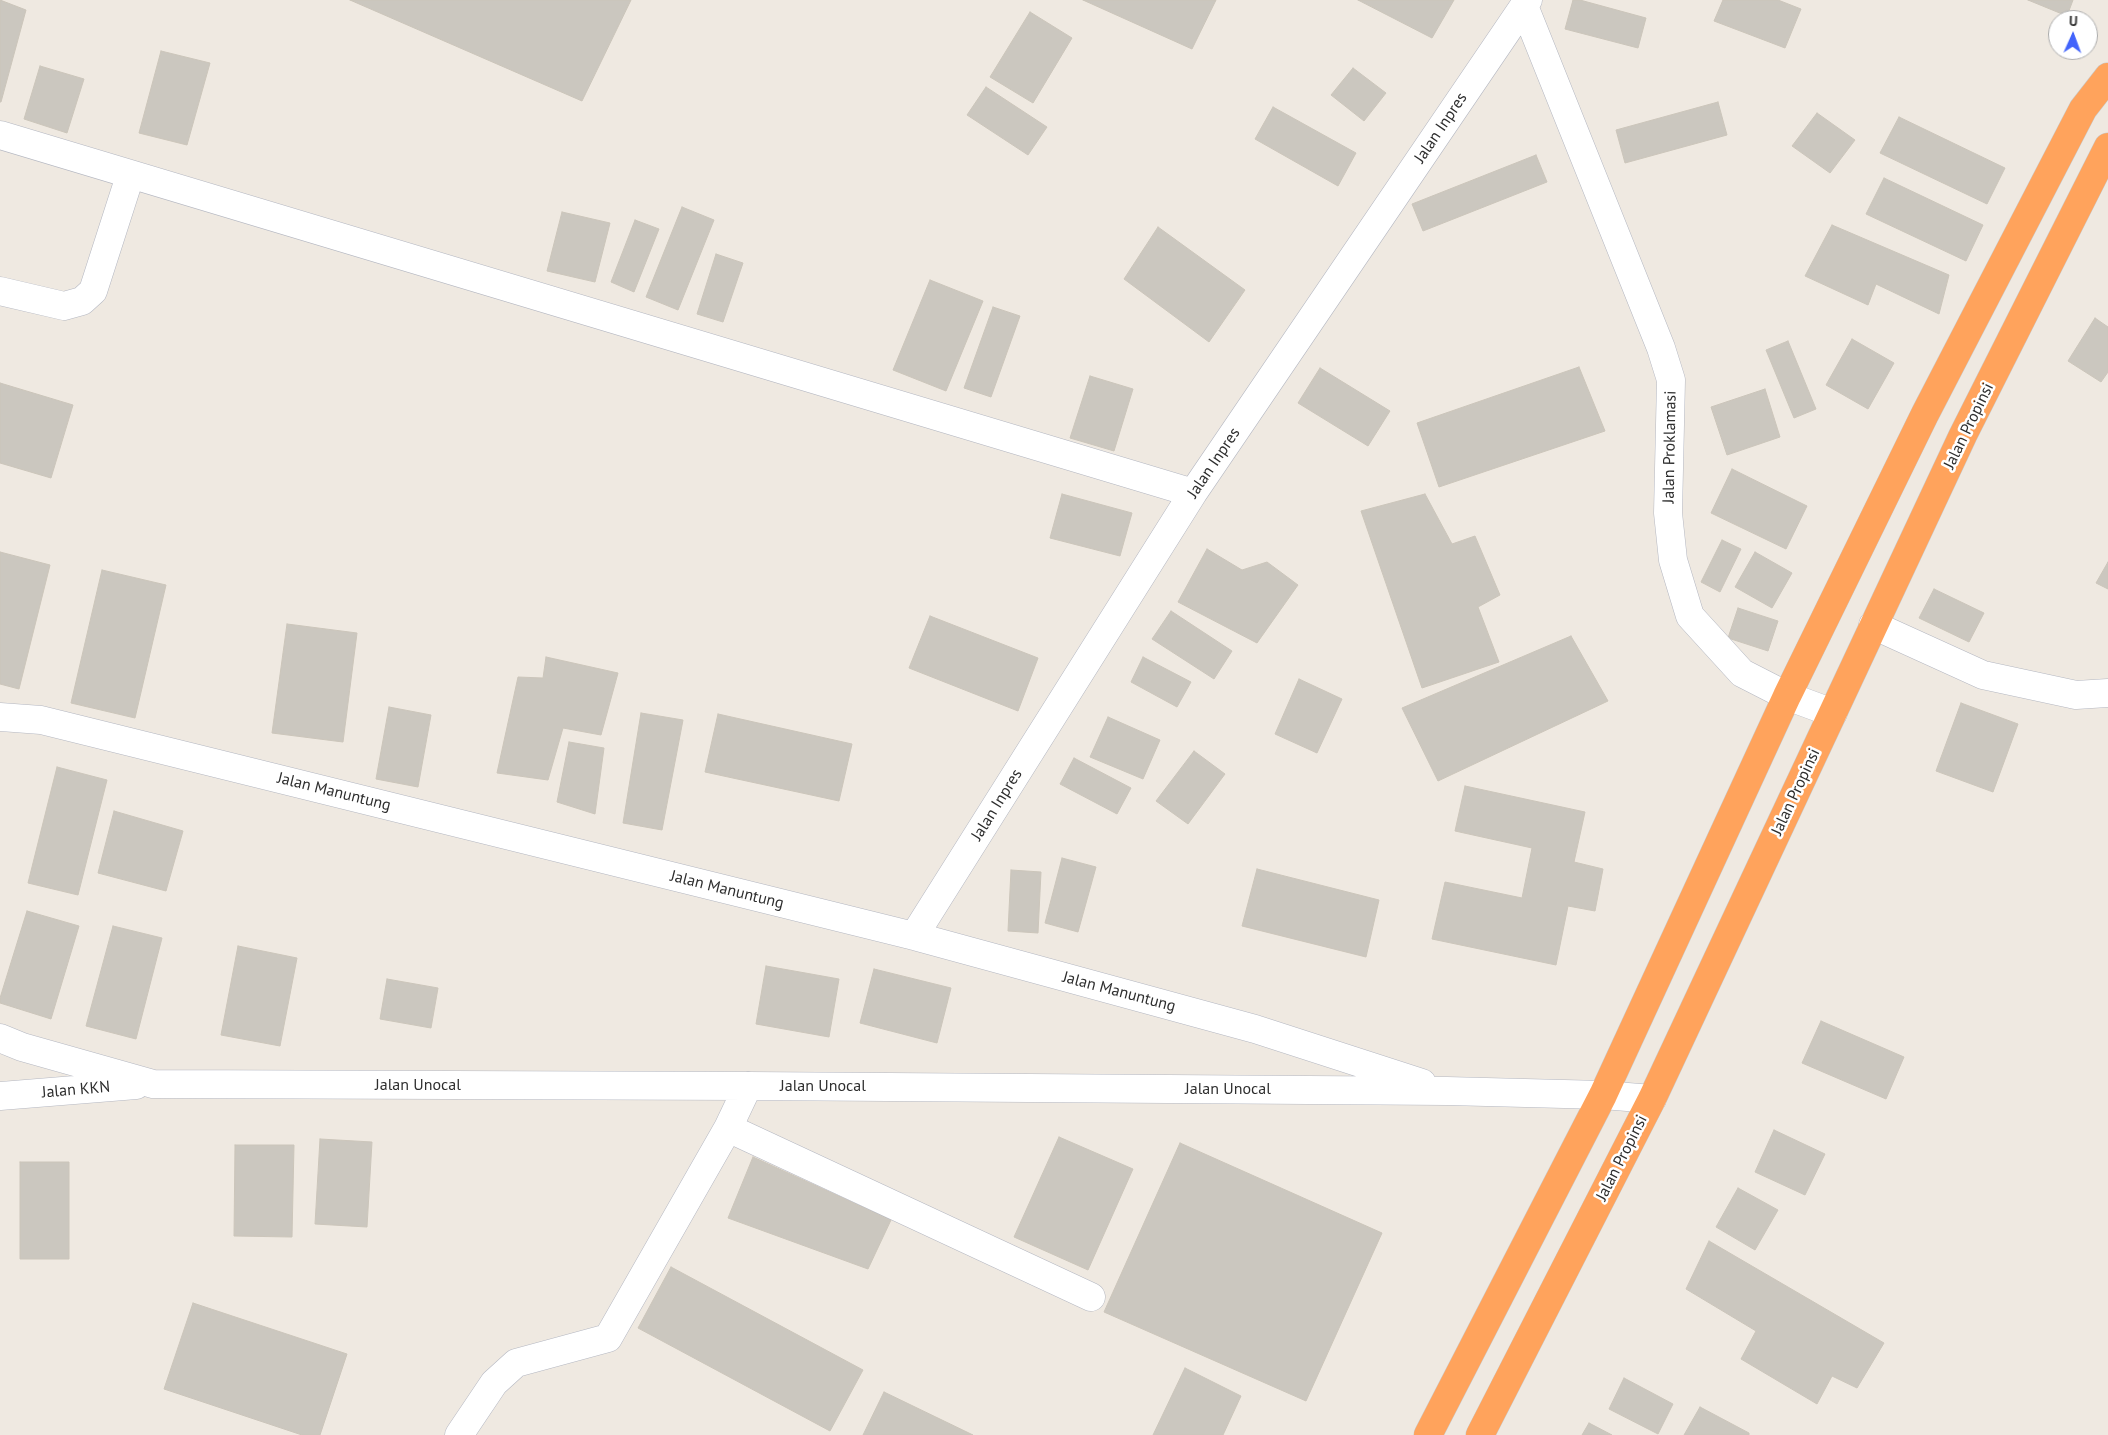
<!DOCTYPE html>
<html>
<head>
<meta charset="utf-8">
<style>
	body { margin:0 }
	#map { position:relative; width:2108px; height:1435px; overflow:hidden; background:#efe9e1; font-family:"PT Sans",sans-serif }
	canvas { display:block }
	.north { position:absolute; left:2048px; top:10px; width:50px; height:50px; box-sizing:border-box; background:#fff; border:1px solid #ababab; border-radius:50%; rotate:2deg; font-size:14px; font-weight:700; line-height:20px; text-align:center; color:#2e2e2e }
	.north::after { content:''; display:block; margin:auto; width:18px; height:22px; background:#4264fb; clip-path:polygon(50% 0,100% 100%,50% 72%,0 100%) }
</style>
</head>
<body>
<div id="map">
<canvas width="2108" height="1435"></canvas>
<div class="north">U</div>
</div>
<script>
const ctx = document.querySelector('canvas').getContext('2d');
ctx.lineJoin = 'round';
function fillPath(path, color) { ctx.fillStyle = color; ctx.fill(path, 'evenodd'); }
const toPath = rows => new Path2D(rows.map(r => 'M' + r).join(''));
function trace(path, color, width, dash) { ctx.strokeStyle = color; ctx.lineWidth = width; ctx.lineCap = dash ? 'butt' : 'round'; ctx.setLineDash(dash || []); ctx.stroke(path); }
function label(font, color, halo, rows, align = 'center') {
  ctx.font = font + ' "PT Sans",sans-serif'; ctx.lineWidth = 5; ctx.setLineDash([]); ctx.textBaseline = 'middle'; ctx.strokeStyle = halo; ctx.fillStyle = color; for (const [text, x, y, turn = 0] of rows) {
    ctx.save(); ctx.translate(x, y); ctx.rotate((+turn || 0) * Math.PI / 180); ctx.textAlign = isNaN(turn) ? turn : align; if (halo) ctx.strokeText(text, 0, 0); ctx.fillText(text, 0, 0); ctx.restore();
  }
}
const building = toPath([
	[0,0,26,10,1,102,0,102,0,0],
	[350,0,631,0,582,101,350,0],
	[1083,0,1216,0,1192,49,1083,0],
	[1358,0,1454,0,1432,38,1358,0],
	[1573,0,1580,0,1646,18,1638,48,1565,29,1573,0],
	[1723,0,1778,0,1801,9,1785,48,1714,21,1723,0],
	[2028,0,2073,0,2067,16,2028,0],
	[1030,12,1072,38,1033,103,990,77,1030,12],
	[161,51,210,63,187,145,139,133,161,51],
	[40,66,84,79,67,133,24,119,40,66],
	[1353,68,1386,93,1364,121,1331,95,1353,68],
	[986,87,1047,127,1028,155,967,115,986,87],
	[1718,102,1727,135,1625,163,1616,130,1718,102],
	[1273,107,1356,153,1338,186,1255,139,1273,107],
	[1817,113,1855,140,1830,173,1792,146,1817,113],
	[1899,117,2005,168,1987,204,1880,153,1899,117],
	[1536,155,1547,182,1423,231,1412,204,1536,155],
	[1884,178,1983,225,1966,261,1866,214,1884,178],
	[682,207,714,220,678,310,646,297,682,207],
	[562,212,610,223,595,282,547,271,562,212],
	[635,220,659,229,634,292,611,282,635,220],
	[1832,225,1949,275,1939,314,1876,284,1868,305,1805,276,1832,225],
	[1158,227,1245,290,1209,342,1124,279,1158,227],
	[716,254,743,263,723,322,697,314,716,254],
	[930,280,983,301,946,391,893,370,930,280],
	[993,307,1020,316,991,397,964,388,993,307],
	[2095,318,2108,327,2108,372,2101,382,2068,361,2095,318],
	[1852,339,1894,363,1868,409,1826,385,1852,339],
	[1788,341,1816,409,1794,418,1766,350,1788,341],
	[1579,367,1605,431,1439,487,1417,423,1579,367],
	[1320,368,1390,411,1368,446,1298,403,1320,368],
	[1090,376,1133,389,1114,451,1070,438,1090,376],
	[0,383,73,405,51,478,0,463,0,383],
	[1765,389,1780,437,1727,455,1711,407,1765,389],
	[1732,469,1807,506,1786,549,1711,513,1732,469],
	[1062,494,1132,513,1120,556,1050,538,1062,494],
	[1425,494,1452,544,1475,536,1500,595,1478,607,1499,662,1422,688,1361,511,1425,494],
	[1722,540,1741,549,1720,592,1701,582,1722,540],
	[1207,549,1242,570,1267,562,1298,585,1257,643,1178,602,1207,549],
	[0,552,50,565,19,689,0,684,0,552],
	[1755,552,1792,573,1772,608,1735,587,1755,552],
	[2108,562,2108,589,2096,583,2108,562],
	[102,570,166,585,135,718,71,703,102,570],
	[1934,589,1984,613,1969,642,1919,618,1934,589],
	[1738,608,1778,621,1768,651,1728,638,1738,608],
	[1171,611,1232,651,1214,679,1152,639,1171,611],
	[930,616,1038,658,1018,711,909,668,930,616],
	[287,624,357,633,343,742,272,733,287,624],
	[1571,636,1608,701,1438,781,1402,708,1571,636],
	[546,657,618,673,601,735,563,728,548,780,497,773,518,677,543,678,546,657],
	[1143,657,1191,682,1177,707,1131,682,1143,657],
	[1299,679,1342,699,1317,753,1275,734,1299,679],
	[1961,703,2018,724,1993,792,1936,771,1961,703],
	[389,707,431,715,418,787,376,779,389,707],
	[641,713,683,720,662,830,623,823,641,713],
	[718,714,852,744,839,801,705,772,718,714],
	[1108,717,1160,740,1143,779,1090,757,1108,717],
	[569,742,604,748,595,814,557,802,569,742],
	[1194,751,1225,774,1188,824,1156,801,1194,751],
	[1074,758,1131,788,1117,814,1060,784,1074,758],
	[57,767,107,780,78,895,28,883,57,767],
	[1465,786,1585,812,1574,862,1603,869,1595,911,1568,906,1556,965,1432,939,1445,882,1522,898,1532,848,1455,831,1465,786],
	[114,811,183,831,166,891,98,873,114,811],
	[1062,858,1096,867,1078,932,1045,923,1062,858],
	[1257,869,1379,900,1366,957,1242,926,1257,869],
	[1011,870,1041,872,1038,933,1008,931,1011,870],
	[27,911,79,926,51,1019,0,1003,0,998,27,911],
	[113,926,162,938,136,1039,86,1026,113,926],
	[238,946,297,958,280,1046,221,1035,238,946],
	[766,966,839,979,829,1037,756,1024,766,966],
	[874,969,951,988,937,1043,860,1023,874,969],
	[387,979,438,988,431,1028,380,1019,387,979],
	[1821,1021,1904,1057,1886,1099,1802,1063,1821,1021],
	[1774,1130,1825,1154,1805,1195,1755,1172,1774,1130],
	[1059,1137,1133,1169,1088,1270,1014,1237,1059,1137],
	[320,1139,372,1142,367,1227,315,1224,320,1139],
	[1180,1143,1382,1233,1306,1401,1104,1312,1180,1143],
	[235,1145,294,1145,292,1237,234,1236,235,1145],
	[753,1157,891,1220,868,1269,728,1218,753,1157],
	[20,1162,69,1162,69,1259,20,1259,20,1162],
	[1738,1188,1778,1210,1755,1250,1716,1227,1738,1188],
	[1709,1241,1884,1343,1857,1388,1832,1376,1817,1404,1741,1359,1756,1331,1686,1289,1709,1241],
	[671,1267,863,1370,830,1431,638,1328,671,1267],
	[193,1303,347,1354,320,1435,302,1435,164,1389,193,1303],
	[1185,1368,1241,1396,1223,1435,1153,1435,1185,1368],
	[1624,1378,1673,1404,1658,1434,1609,1409,1624,1378],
	[884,1392,973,1435,863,1435,884,1392],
	[1700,1407,1749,1433,1749,1435,1684,1435,1700,1407],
	[1589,1423,1612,1435,1582,1435,1589,1423]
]);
fillPath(building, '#cbc7bf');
trace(building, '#cbc5ba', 1);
const minor = toPath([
	[1524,6,1661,348,1671,380,1668,513,1673,560,1690,616,1742,673,1787,696,1833,713],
	[0,135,1193,493],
	[0,291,64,306,82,301,93,291,130,176],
	[1873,625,1983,675,2076,695,2108,693],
	[0,717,41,720,914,936,1255,1029,1422,1083],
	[914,936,1193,493,1528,0],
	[0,1038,22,1047,153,1084,748,1086,1447,1091,1603,1095,1652,1099],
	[0,1096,136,1085],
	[728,1128,1091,1297],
	[459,1435,494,1383,516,1363,608,1338,728,1128,748,1086]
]);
const highway = toPath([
	[1428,1435,1603,1095,1787,696,1925,414,2083,109,2108,77],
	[1480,1435,1652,1099,1963,435,2108,147]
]);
trace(minor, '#b4b7c1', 29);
trace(highway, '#c9c9c9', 29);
trace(minor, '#fff', 28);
trace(highway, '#ffa35c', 28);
label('16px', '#2e2e2e', '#fff', [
	["Jalan Inpres",1441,128,-56],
	["Jalan Propinsi",1969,426,-64],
	["Jalan Proklamasi",1670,447,-89],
	["Jalan Inpres",1214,463,-56],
	["Jalan Manuntung",334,792,14],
	["Jalan Propinsi",1796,792,-65],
	["Jalan Inpres",997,805,-58],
	["Jalan Manuntung",727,890,14],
	["Jalan Manuntung",1119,992,15],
	["Jalan Unocal",418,1085],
	["Jalan Unocal",823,1086],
	["Jalan Unocal",1228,1089],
	["Jalan KKN",76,1090,-5],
	["Jalan Propinsi",1622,1158,-63]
]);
</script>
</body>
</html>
